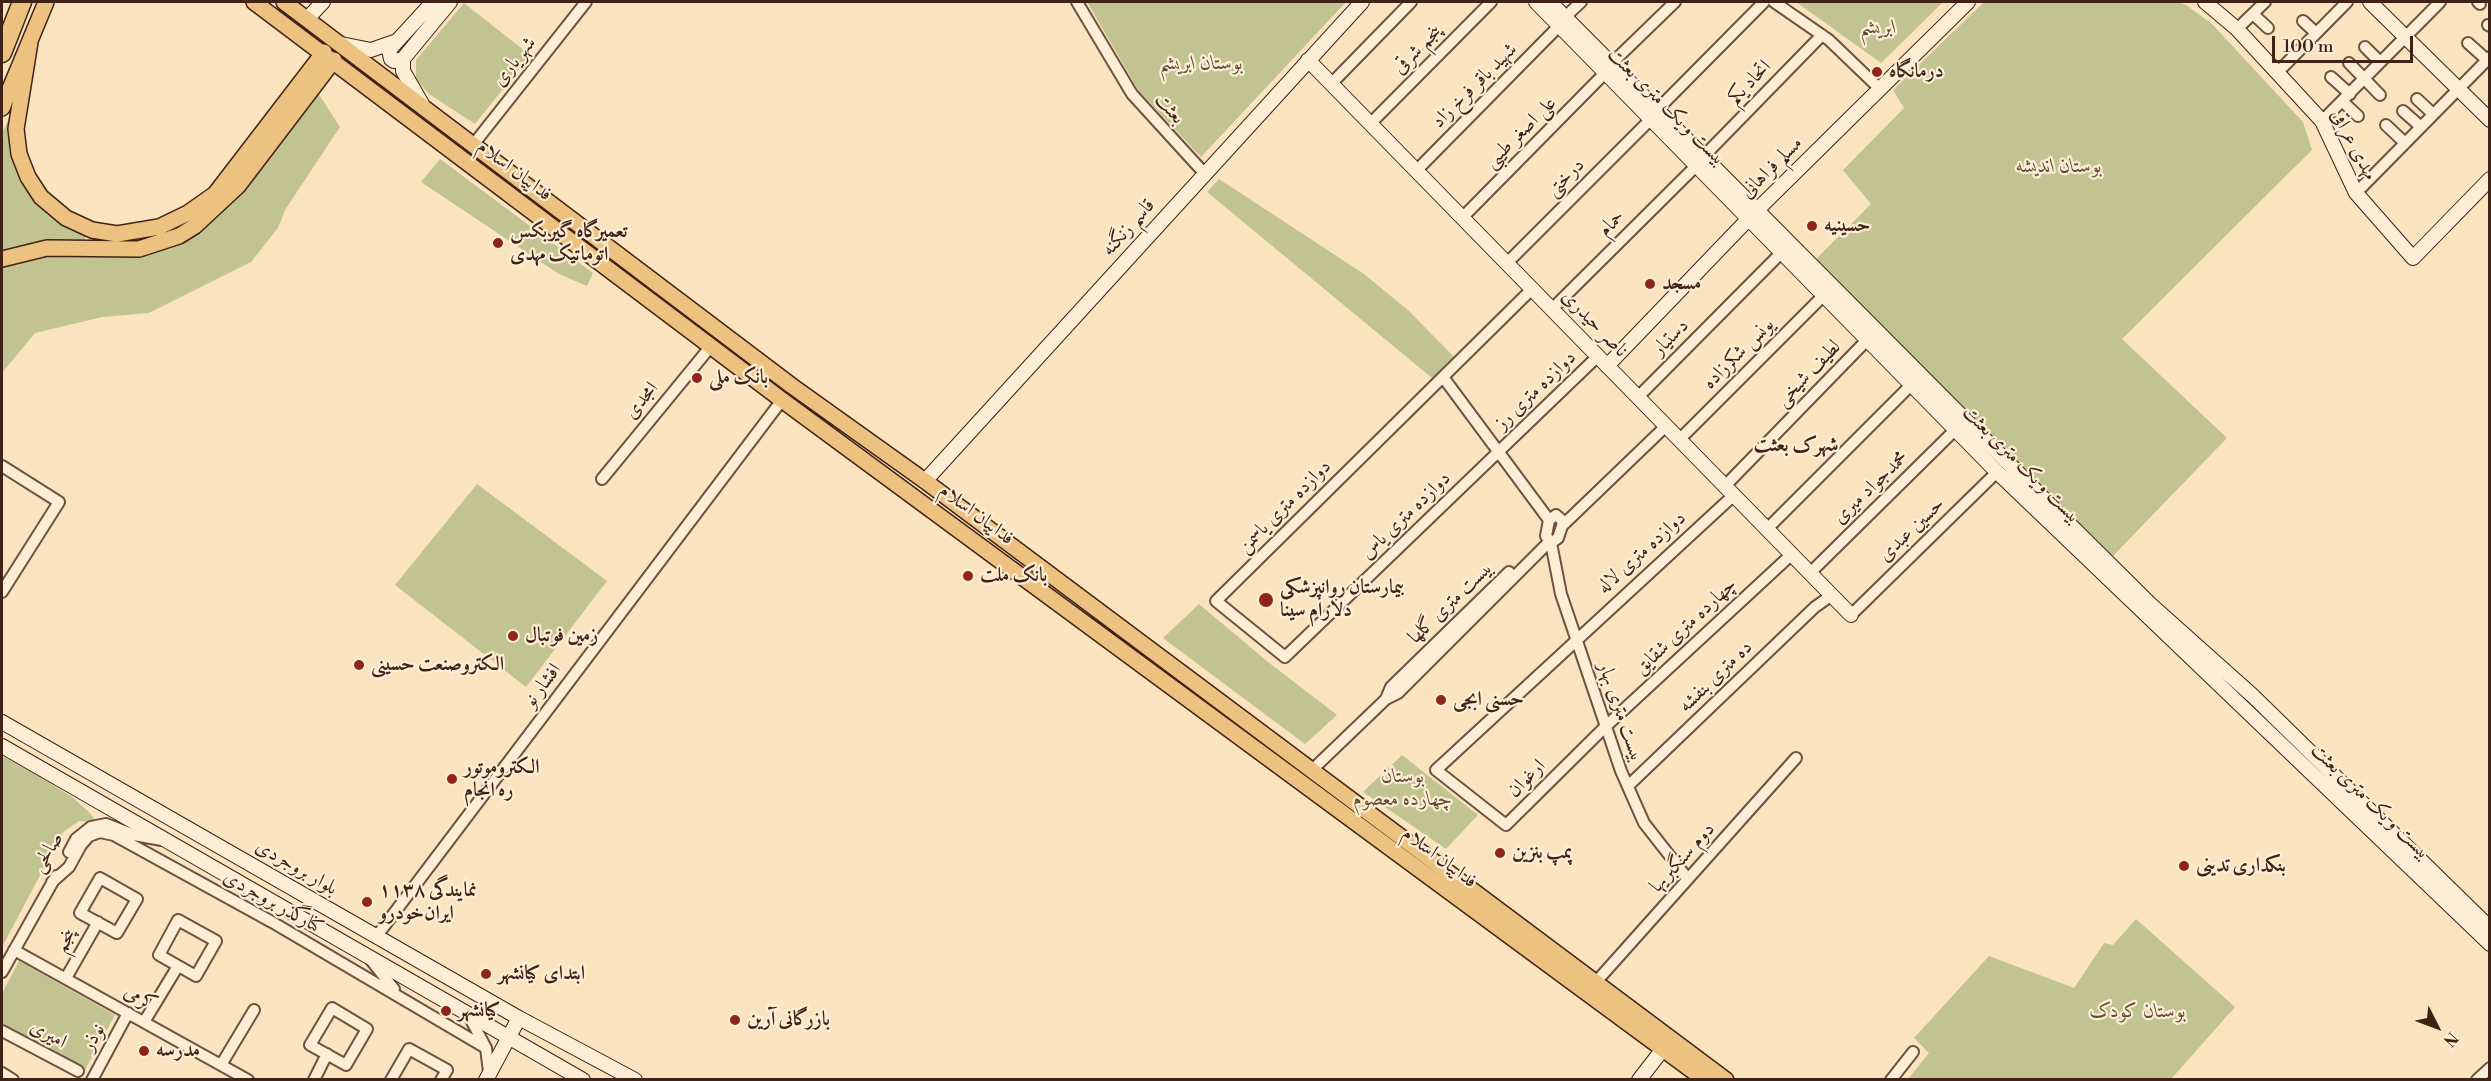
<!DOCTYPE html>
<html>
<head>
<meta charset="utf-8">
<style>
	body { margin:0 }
	#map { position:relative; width:2491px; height:1081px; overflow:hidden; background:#fae4bf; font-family:"Libre Bodoni",serif }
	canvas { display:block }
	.frame { position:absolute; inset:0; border:3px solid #402216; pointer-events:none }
	.north { position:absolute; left:2407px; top:997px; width:60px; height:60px; -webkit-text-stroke:4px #fcedd5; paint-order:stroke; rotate:132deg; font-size:16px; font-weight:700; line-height:24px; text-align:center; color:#402216 }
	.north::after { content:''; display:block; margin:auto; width:21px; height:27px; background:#402216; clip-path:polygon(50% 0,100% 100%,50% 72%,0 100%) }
	.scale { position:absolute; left:2272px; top:36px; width:141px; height:27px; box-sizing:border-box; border:3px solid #402216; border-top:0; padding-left:8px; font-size:18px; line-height:21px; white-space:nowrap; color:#402216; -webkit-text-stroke:4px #fcedd5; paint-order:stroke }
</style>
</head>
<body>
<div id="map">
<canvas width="2491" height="1081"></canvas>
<div class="frame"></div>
<div class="north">N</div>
<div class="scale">100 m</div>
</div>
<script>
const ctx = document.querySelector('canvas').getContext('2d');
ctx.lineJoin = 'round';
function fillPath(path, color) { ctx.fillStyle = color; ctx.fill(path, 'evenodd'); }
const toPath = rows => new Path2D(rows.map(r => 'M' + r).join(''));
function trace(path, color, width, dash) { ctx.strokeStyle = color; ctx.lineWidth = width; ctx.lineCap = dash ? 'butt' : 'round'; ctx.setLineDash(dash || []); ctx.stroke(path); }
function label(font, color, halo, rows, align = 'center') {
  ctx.font = font + ' "Libre Bodoni",Amiri,serif'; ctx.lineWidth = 4.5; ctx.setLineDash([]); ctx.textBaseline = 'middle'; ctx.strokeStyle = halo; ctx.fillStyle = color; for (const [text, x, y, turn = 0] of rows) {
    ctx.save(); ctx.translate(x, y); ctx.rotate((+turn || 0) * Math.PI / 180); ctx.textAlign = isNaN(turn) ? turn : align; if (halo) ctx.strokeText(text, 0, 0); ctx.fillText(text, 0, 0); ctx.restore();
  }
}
fillPath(toPath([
	[1087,2,1346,2,1201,157,1139,91],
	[1796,2,1943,2,1881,63],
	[1984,2,2178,2,2186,5,2212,24,2303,122,2312,150,2122,339,2227,438,2111,558,1816,259,1871,204,1843,170,1904,108,1893,90],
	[464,3,530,55,475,124,429,94,416,79,416,60],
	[316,90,340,127,285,210,278,228,251,262,149,313,102,317,35,333,2,373,2,267,54,256,86,255,119,258,156,253,191,236,236,197],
	[11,113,15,159,86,235,84,242,39,243,2,252,2,134],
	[440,159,593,273,587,286,559,274,421,182],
	[1219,179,1364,274,1409,311,1454,357,1432,378,1207,192],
	[477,484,607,581,526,687,395,585],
	[1199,604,1268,662,1337,715,1305,744,1163,638],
	[1402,755,1478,815,1446,849,1363,792],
	[2,756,23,766,72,797,90,813,97,823,79,821,63,832,2,947],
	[2136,919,2235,1007,2171,1079,1908,1079,1929,1053,1914,1038,1989,956,2074,988,2104,943,2113,945],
	[19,961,115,1015,85,1070,2,1024,2,993]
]), '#c1c390');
const street = toPath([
	[1077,2,1132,94,1205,174],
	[1774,2,1829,40,1880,89],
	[2478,2,2480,4],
	[2253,14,2268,28],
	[1565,17,1581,2],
	[2303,21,2316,33],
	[2488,25,2490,26],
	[2237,29,2265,2],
	[2468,43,2487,60],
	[2365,47,2380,62],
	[2349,63,2380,95],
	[1611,64,1675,2],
	[2277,73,2347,2],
	[2331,77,2350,94],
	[1331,84,1411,2],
	[2417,99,2433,114],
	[2342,101,2358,116],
	[1657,110,1764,2],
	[2403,111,2421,127],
	[2322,121,2440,2],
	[1370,124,1491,2],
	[2386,125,2405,143],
	[473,145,586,2],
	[1704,156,1822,35],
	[1416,171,1559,26],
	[2356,193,2490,57],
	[1462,218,1605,73],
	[1507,263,1652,118],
	[1532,289,1216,601,1285,657,1598,356],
	[1552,309,1697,165],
	[1443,377,1549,520],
	[1638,397,1781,253],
	[1679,440,1824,295],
	[2,466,59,502,2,592],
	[602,479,711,346],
	[1725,486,1868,339],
	[1734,495,1436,770,1506,825,1605,727,1792,554],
	[1556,515,1563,521,1562,526,1558,538,1551,543,1546,536,1549,520,1556,515],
	[1562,526,1666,426],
	[1767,529,1912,384],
	[1551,543,1561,594,1621,771,1644,823,1688,879],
	[1810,573,1956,429],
	[1851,615,1997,472],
	[1386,699,1391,687,1509,572],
	[1312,770,1386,699,1398,693,1549,542],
	[1628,786,1815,607,1832,595],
	[69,852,76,839,91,827,106,824,134,835,162,840],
	[100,878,137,899,117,933,80,913,100,878],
	[52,882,69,867,81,845,89,836,100,832,114,835,272,922,486,1048],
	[178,920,216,941,196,976,159,955,178,920],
	[376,937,782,400],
	[14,950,248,1080],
	[370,959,394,989],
	[2,972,56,876],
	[66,978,98,922],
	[1596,982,1796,758],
	[332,1008,367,1029,346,1065,310,1045,332,1008],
	[469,1016,486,1048,489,1072],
	[144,1022,178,966],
	[2,1031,78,1071],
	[221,1065,254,1010],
	[2,1073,13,1080],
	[92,1080,128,1013],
	[314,1080,327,1054],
	[391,1080,409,1049,447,1070,441,1080],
	[1891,1080,1913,1052],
	[2477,1080,2490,1068]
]);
const secondary = toPath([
	[1536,2,1997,472,2490,944],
	[1550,2,2047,502,2150,604,2253,696,2490,928],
	[2205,2,2237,29,2322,121,2356,193,2413,258,2490,179],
	[2370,2,2490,120],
	[307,19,323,2],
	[341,44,371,50,394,42],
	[403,59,394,61,391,59,389,50,433,2],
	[1308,60,1851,615],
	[422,104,403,71,403,59,450,2],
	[1607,366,1757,210,1968,2],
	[925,481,1362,2],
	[2,722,519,1018,635,1080],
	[2,746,583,1080],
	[486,1080,519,1018],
	[1639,1080,1663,1049]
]);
const primary = toPath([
	[254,2,782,400,1705,1080],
	[284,2,792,386,925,481,1726,1080],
	[30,42,16,129,19,154,28,177,41,197,66,218,92,230,117,234,159,227,188,213,215,194,324,52],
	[2,108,46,2],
	[2,259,47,248,139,249,179,236,195,226,238,186,334,60]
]);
const highway = toPath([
	[2,53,22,2]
]);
trace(street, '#6e5240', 14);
trace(secondary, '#402216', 16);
trace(primary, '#402216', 18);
trace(highway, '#402216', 21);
trace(street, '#fcedd5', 10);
trace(secondary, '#fcedd5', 14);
trace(primary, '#edc280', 15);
trace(highway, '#edc280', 18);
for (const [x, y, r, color] of [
	[1877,72,6,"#8f2418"],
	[1812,226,6,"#8f2418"],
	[498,243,6,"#8f2418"],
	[1650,284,6,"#8f2418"],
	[697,378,6,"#8f2418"],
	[968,576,6,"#8f2418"],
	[1266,600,8,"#8f2418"],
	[513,636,6,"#8f2418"],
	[359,665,6,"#8f2418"],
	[1441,700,6,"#8f2418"],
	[452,779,6,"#8f2418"],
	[1500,853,6,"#8f2418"],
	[2184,866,6,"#8f2418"],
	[367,902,6,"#8f2418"],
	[486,974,6,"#8f2418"],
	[446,1011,6,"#8f2418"],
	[735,1020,6,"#8f2418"],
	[144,1051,6,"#8f2418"]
]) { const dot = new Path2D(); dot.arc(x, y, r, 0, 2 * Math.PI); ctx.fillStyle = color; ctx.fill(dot); trace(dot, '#fcedd5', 2); }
label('italic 20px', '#604a34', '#fcedd5', [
	["ابریشم",1878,28],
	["بوستان ابریشم",1201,64],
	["بوستان اندیشه",2059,167],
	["بوستان",1403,777],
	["چهارده معصوم",1403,800],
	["بوستان کودک",2138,1012]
]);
label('20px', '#402216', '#fcedd5', [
	["پنجم شرقی",1418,50,-45],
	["شهریاری",515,62,-52],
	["اتحاد یکم",1750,83,-46],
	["شهید باقر فرخ زاد",1475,86,-45],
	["بیست و یک متری بعثت",1666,107,45],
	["بعثت",1169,109,48],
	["علی اصغر طیبی",1521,133,-45],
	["مهدی عراقی",2353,145,62],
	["مسلم فراهانی",1772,168,-45],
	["فداییان اسلام",514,171,37],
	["درختی",1566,178,-45],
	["حمام",1612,224,-45],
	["قاسم زنگنه",1129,228,-48],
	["ناصر حیدری",1594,324,46],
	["دستیار",1671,338,-45],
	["یونس شکرزاده",1739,354,-45],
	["لطیف شیخی",1809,374,-46],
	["دوازده متری رز",1536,391,-44],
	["امجدی",642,401,-51],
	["بیست و یک متری بعثت",2021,465,45],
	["محمدجواد میری",1871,488,-44],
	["دوازده متری یاسمن",1285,507,-45],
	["فداییان اسلام",976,515,37],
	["دوازده متری یاس",1406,516,-44],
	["حسین عبدی",1912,530,-44],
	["دوازده متری لاله",1642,553,-42],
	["بیست متری گلها",1451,603,-44],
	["چهارده متری شقایق",1686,627,-43],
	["ده متری بنفشه",1716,677,-44],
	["افشار نو",543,686,-53],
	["بیست متری بهار",1620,712,71],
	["ارغوان",1527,779,-45],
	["بیست و یک متری بعثت",2370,802,44],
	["صالحی",48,853,-59],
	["فداییان اسلام",1439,858,37],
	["دوم سنگبریها",1683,858,-48],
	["بلوار بروجردی",296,868,30],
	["کنارگذر بروجردی",273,903,29],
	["پنجم",66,941,-60],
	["کرمی",140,999,29],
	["امیری",48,1035,28],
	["نوذر",94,1038,-61]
]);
label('bold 20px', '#402216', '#fcedd5', [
	["درمانگاه",1889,72],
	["حسینیه",1824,226],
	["تعمیرگاه گیربکس",510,232],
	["اتوماتیک مهدی",510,255],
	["مسجد",1662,284],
	["بانک ملی",709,378],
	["بانک ملت",980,576],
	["بیمارستان روانپزشکی",1280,588],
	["دلارام سینا",1280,611],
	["زمین فوتبال",525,636],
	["الکتروصنعت حسینی",371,665],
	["حسنی ابجی",1453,700],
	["الکتروموتور",464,768],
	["ره انجام",464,791],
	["پمپ بنزین",1512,853],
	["بنکداری تدینی",2196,866],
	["نمایندگی ۱۱۳۸",379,891],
	["ایران‌خودرو",379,914],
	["ابتدای کیانشهر",498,974],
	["کیانشهر",458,1011],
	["بازرگانی آرین",747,1020],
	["مدرسه",156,1051]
], 'left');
label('bold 21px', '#402216', '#fcedd5', [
	["شهرک بعثت",1796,446]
]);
</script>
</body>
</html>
